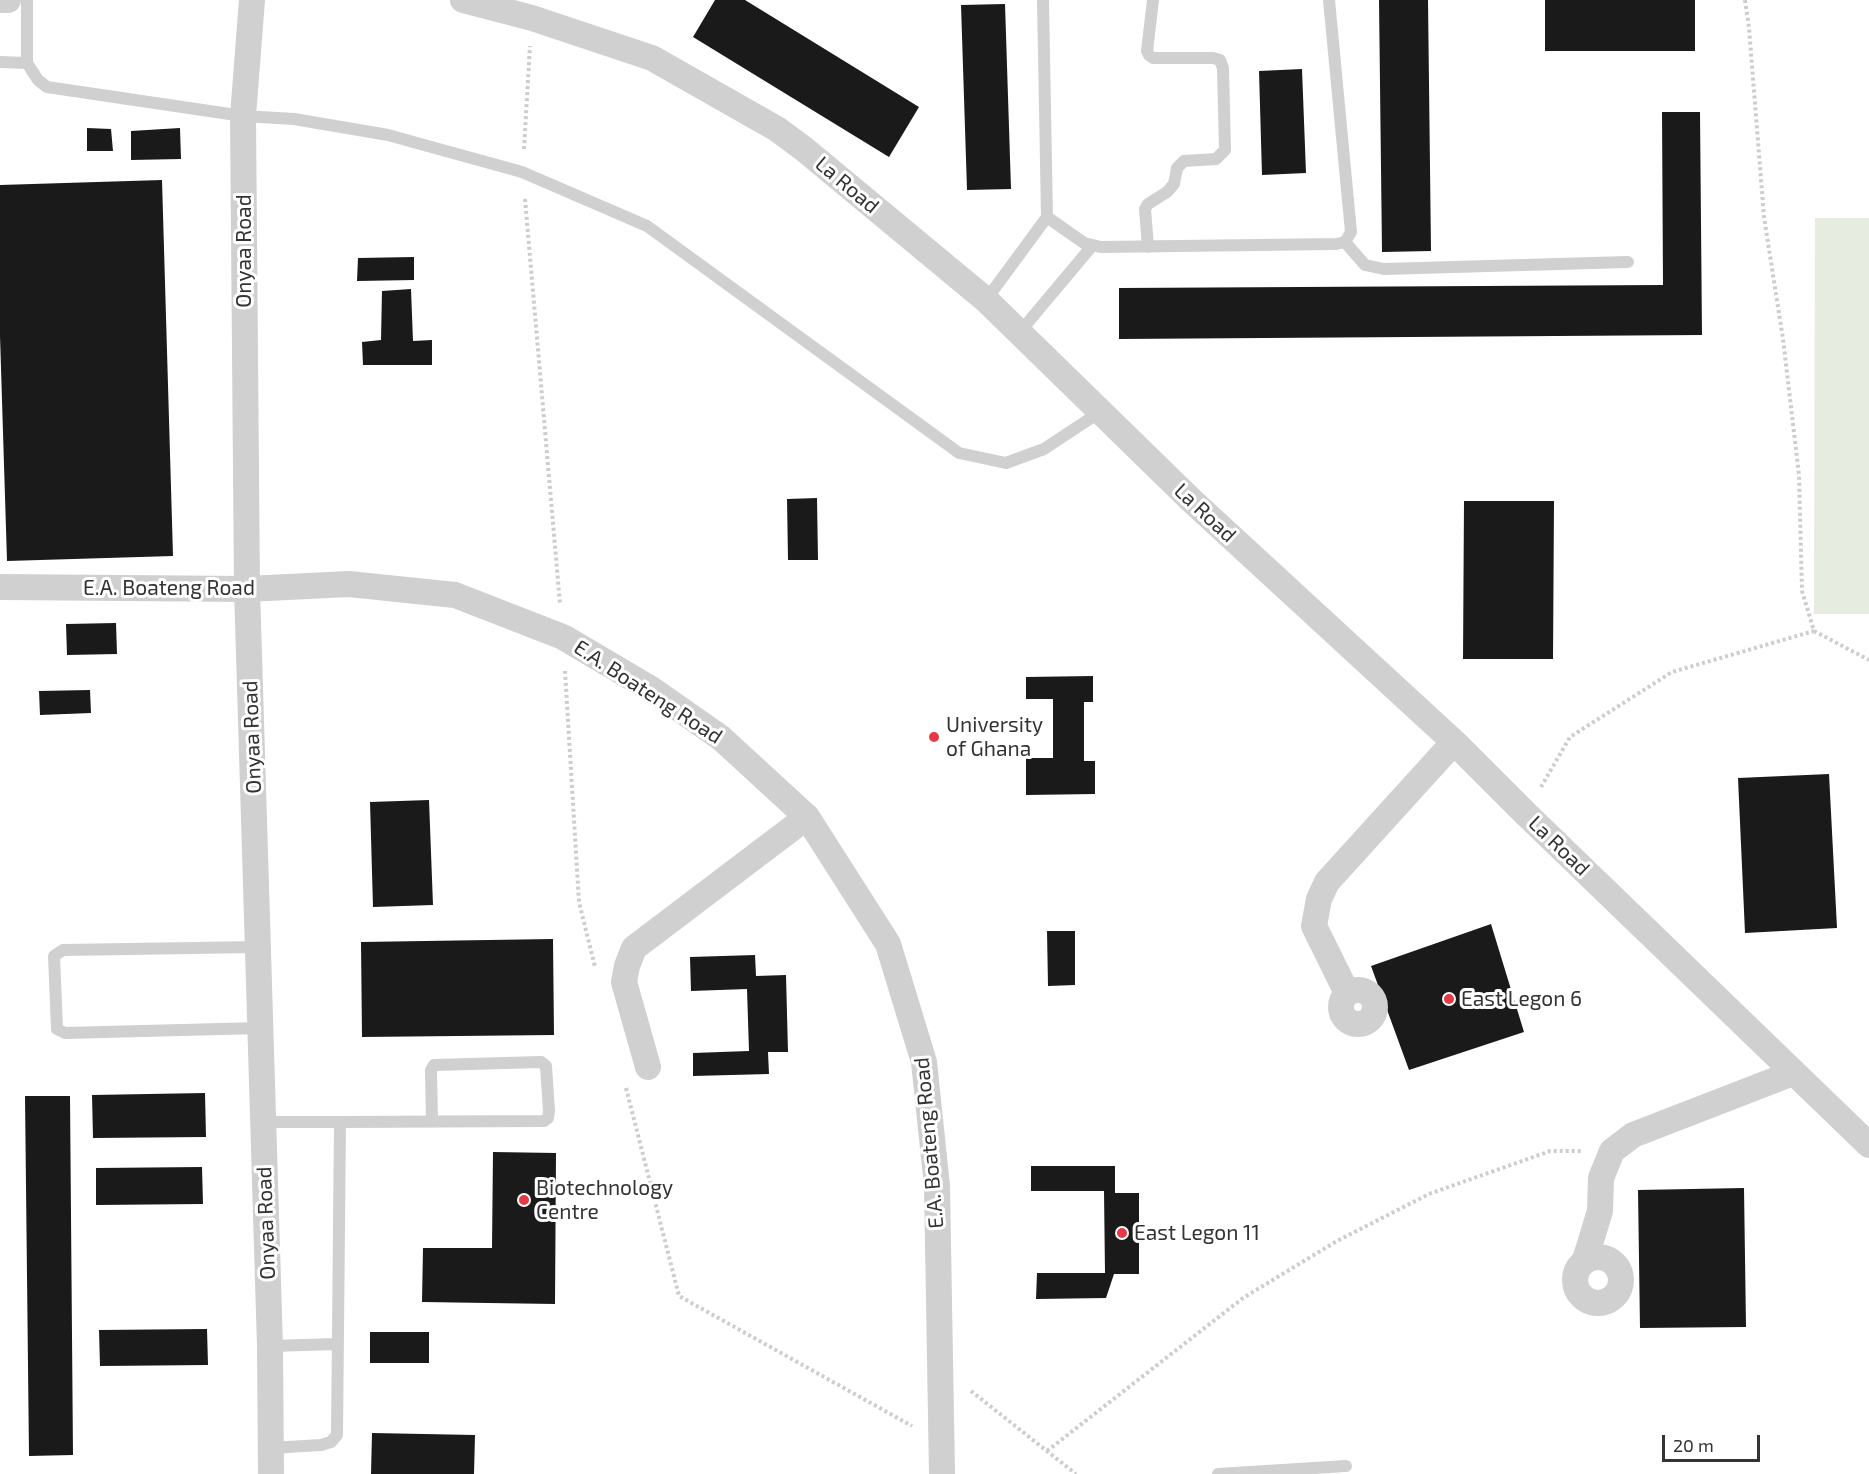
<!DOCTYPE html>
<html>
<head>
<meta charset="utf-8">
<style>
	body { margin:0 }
	#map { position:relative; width:1869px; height:1474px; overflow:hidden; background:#fff; font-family:"Exo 2",sans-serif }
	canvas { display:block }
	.scale { position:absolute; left:1662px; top:1435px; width:98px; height:27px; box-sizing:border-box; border:3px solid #333; border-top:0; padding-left:8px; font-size:18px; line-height:21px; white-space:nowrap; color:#333; -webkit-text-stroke:4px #fff; paint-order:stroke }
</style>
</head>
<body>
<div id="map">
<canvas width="1869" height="1474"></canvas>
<div class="scale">20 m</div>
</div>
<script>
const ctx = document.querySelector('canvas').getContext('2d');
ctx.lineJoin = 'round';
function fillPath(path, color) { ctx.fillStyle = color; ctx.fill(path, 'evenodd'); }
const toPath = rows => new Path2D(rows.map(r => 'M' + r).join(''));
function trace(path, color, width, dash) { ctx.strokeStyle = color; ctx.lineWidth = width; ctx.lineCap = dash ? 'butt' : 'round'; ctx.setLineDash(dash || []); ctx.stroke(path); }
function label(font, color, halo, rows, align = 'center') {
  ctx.font = font + ' "Exo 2",sans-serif'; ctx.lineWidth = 6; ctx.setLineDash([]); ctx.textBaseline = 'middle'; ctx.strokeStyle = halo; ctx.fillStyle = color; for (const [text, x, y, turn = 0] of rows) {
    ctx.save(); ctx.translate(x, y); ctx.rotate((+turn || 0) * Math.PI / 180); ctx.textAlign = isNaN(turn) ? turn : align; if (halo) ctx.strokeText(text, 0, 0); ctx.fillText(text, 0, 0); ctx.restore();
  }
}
fillPath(toPath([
	[1815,218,1869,218,1869,614,1814,614]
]), '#e6ecdf');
fillPath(toPath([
	[715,0,745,0,919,107,889,157,693,37],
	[1379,0,1428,0,1431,251,1382,252],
	[1545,0,1695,0,1695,51,1545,51],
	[1005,4,1011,189,967,190,961,5],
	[1302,69,1306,173,1262,175,1259,71],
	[1662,112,1700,112,1702,335,1119,339,1119,288,1663,285],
	[87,128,111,129,113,151,87,151],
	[180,128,181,159,131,160,131,131],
	[162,180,173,556,7,561,0,336,0,185],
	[414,257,414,280,357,281,358,258],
	[411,289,413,341,432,340,432,365,363,365,362,342,381,340,382,291],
	[817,498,818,560,788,560,787,499],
	[1464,501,1554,501,1553,659,1463,659],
	[116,623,117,654,67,655,66,624],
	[1093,676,1093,702,1084,702,1084,761,1095,761,1095,794,1026,795,1026,758,1053,758,1053,699,1026,699,1026,677],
	[90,690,91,713,40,715,39,691],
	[1829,774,1837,928,1745,933,1738,778],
	[429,800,433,905,373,907,370,802],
	[1491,924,1524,1032,1409,1070,1371,966],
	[1047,931,1075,931,1075,985,1048,986],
	[553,939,554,1035,362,1037,361,942],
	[755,955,756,976,786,975,788,1052,768,1052,769,1074,693,1076,693,1053,749,1051,747,989,691,991,690,957],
	[205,1093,206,1137,93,1138,92,1095],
	[25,1096,70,1096,73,1455,29,1456],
	[493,1152,556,1153,555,1304,422,1302,423,1248,492,1248],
	[1031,1166,1115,1166,1115,1193,1139,1193,1139,1274,1114,1274,1106,1298,1036,1299,1037,1273,1105,1273,1104,1191,1031,1191],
	[202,1167,203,1204,96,1205,96,1168],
	[1744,1188,1746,1327,1640,1328,1638,1190],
	[207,1329,208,1365,100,1366,99,1330],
	[370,1332,429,1332,429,1363,370,1363],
	[372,1433,475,1435,474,1474,371,1474]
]), '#1a1a1a');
trace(toPath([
	[1745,0,1749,28,1764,217,1783,339,1799,475,1802,591,1814,631,1869,660],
	[524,149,530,46],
	[525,199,560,604],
	[565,671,579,902,595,967],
	[1541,787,1570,737,1672,672,1814,631],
	[626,1088,679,1296,912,1426],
	[971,1391,1076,1474],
	[1047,1451,1243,1298,1337,1241,1429,1194,1550,1151,1581,1151]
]), '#cdcdcd', 4, [3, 3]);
trace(toPath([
	[27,0,27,63,38,80,47,87,243,116,294,119,388,135,522,172,647,226,959,453,1006,463,1044,449,1100,412],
	[0,62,27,63],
	[1047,217,1084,243,1101,247,1336,244,1345,242,1351,232,1329,0],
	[1345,242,1365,265,1384,269,1628,262],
	[1148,247,1145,209,1148,204,1167,192,1174,184,1177,168,1184,161,1216,159,1225,150,1223,68,1220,60,1213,58,1153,58,1149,55,1147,51,1153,0],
	[986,300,1047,217,1043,0],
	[1019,333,1092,246],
	[258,947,63,950,54,956,57,1029,65,1033,260,1028],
	[263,1122,340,1122,544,1121,548,1118,549,1111,546,1066,541,1062,434,1065,431,1070,432,1122],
	[270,1346,337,1344],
	[271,1448,321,1445,331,1442,337,1435,340,1122],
	[1218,1474,1346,1466]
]), '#d0d0d0', 12);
trace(toPath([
	[0,0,8,0],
	[252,0,243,116,247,589,270,1346,271,1474],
	[463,0,532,18,652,58,777,129,804,149,986,300,1191,500,1454,742,1525,813,1869,1145],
	[0,587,247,589,349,584,455,595,563,637,651,689,721,738,807,817,888,944,924,1062,937,1186,942,1474],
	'1341 1007a17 17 0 1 1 34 0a17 17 0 1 1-34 0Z',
	[1347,993,1314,926,1319,899,1327,882,1454,742],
	[648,1067,624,982,627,966,634,948,807,817],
	'1575 1280a23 23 0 1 1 46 0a23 23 0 1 1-46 0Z',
	[1585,1260,1600,1211,1601,1178,1612,1151,1633,1135,1793,1073]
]), '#d0d0d0', 26);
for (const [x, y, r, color] of [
	[934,737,6,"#e63946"],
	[1449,999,6,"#e63946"],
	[524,1200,6,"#e63946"],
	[1122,1233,6,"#e63946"]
]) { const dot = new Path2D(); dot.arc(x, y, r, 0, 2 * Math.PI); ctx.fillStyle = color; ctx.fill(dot); trace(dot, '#fff', 2); }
label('21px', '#333', '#fff', [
	["La Road",847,185,40],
	["Onyaa Road",244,251,-90],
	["La Road",1205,513,43],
	["E.A. Boateng Road",169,588],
	["E.A. Boateng Road",648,692,33],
	["Onyaa Road",252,737,-92],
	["La Road",1559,846,44],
	["E.A. Boateng Road",929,1143,-95],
	["Onyaa Road",266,1223,-92]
]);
label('21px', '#333', '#fff', [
	["University",946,725],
	["of Ghana",946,749],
	["East Legon 6",1461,999],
	["Biotechnology",536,1188],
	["Centre",536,1212],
	["East Legon 11",1134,1233]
], 'left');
</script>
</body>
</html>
